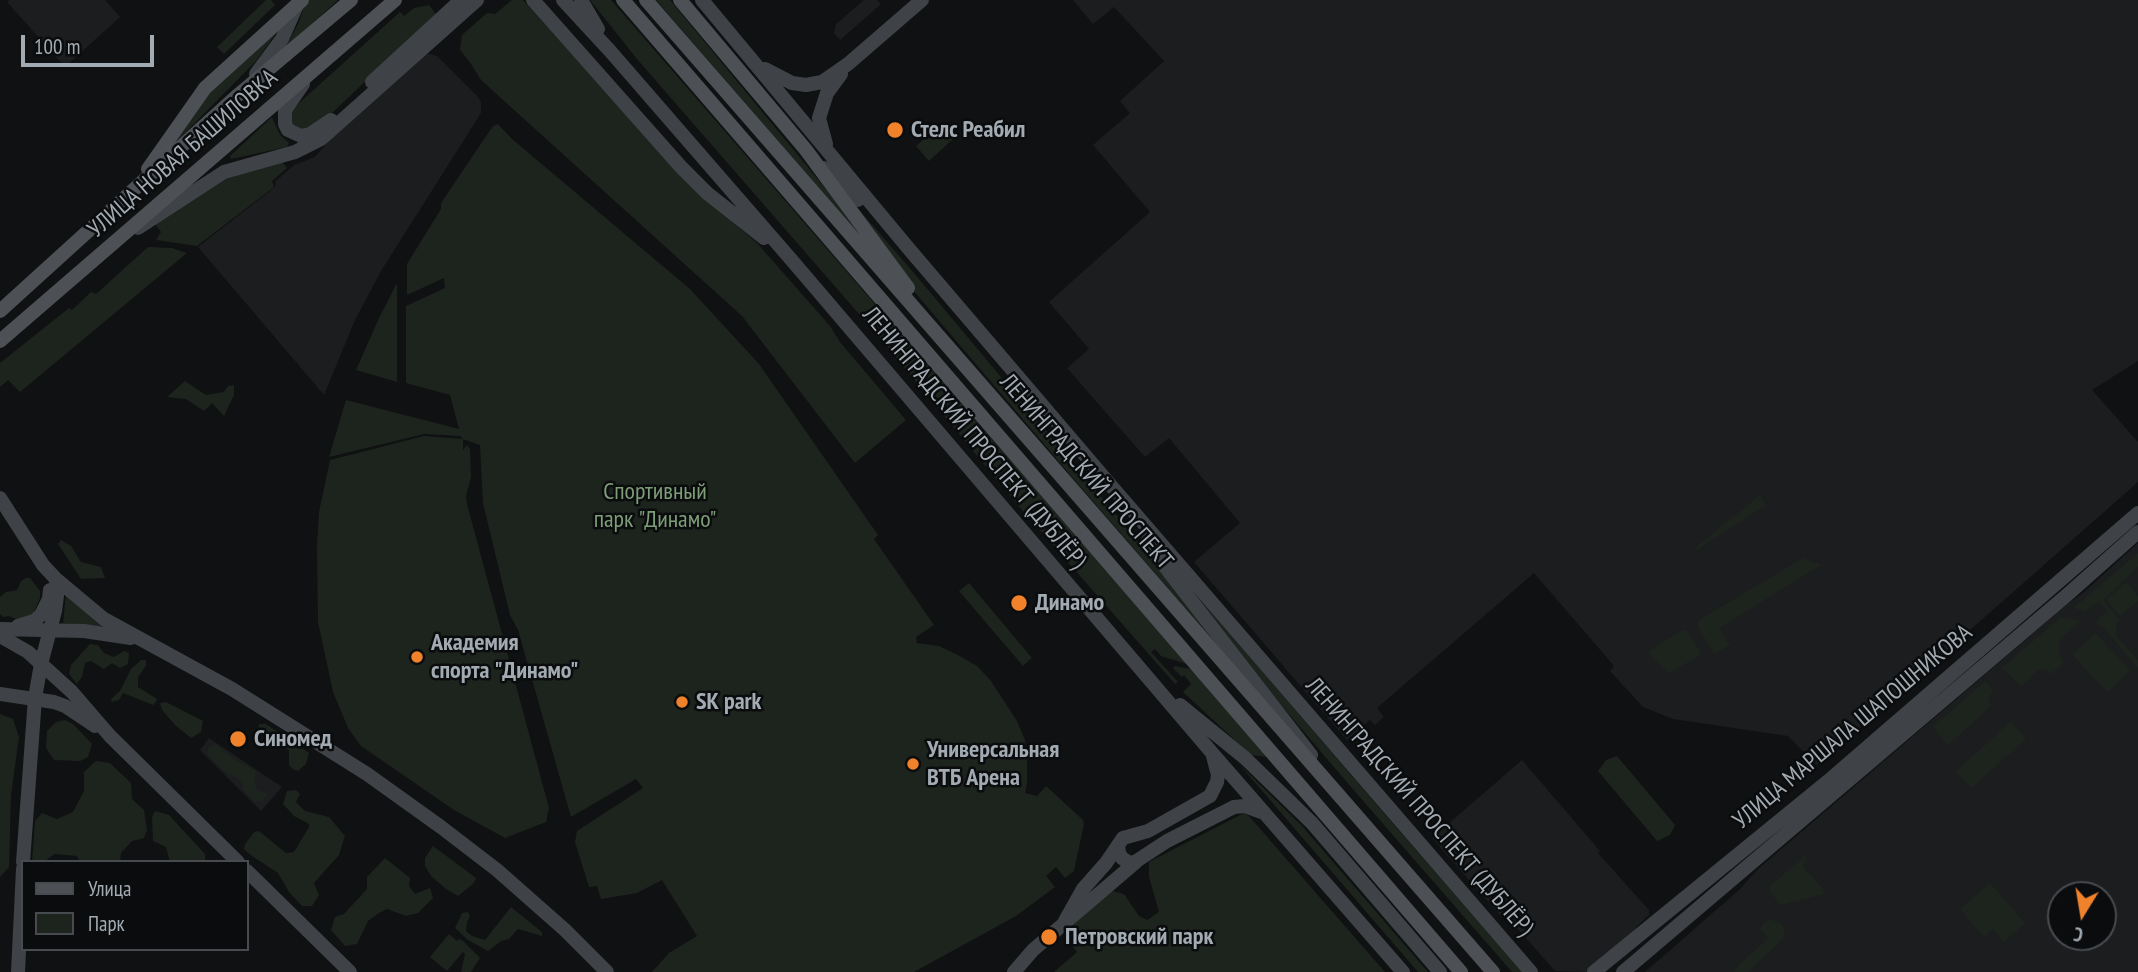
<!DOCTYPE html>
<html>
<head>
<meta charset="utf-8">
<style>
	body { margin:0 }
	#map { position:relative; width:2138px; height:972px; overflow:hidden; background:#101112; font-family:"PT Sans Narrow",sans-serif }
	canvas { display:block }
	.legend { position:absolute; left:21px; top:860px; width:228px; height:91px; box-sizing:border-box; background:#0b0c0d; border:2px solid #474b4f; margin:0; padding:9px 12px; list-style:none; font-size:21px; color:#a2aab2 }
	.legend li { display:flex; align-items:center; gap:14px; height:35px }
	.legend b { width:35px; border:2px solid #474b4f }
	.north { position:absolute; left:2047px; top:881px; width:70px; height:70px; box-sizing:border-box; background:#0b0c0d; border:2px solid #474b4f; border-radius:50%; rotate:191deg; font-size:19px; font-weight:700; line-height:28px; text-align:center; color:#a2aab2 }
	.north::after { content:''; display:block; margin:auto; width:24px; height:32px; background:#ef822b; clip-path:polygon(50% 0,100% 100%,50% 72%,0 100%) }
	.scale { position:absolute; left:21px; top:35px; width:133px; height:32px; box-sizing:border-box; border:4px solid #a2aab2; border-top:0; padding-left:9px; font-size:21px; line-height:24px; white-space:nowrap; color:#a2aab2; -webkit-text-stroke:5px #0b0c0d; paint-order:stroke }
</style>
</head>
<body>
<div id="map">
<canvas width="2138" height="972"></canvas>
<ul class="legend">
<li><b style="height:9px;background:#4d5156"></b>Улица</li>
<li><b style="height:19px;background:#1d241d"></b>Парк</li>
</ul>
<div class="north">С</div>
<div class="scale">100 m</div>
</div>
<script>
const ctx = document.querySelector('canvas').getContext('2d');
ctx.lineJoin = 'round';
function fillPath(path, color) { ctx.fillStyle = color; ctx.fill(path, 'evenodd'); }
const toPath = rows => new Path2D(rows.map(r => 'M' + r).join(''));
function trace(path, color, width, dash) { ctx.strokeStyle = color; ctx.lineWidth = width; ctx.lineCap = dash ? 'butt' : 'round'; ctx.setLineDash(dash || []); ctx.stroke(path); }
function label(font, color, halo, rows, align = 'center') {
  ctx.font = font + ' "PT Sans Narrow",sans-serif'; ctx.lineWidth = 5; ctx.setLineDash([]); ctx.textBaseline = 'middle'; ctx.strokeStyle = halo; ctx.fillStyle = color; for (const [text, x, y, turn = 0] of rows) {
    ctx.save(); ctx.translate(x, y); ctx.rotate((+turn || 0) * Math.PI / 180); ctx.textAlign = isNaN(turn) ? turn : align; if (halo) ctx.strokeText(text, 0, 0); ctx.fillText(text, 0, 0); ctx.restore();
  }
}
fillPath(toPath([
	[9,0,105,0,120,17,65,67,7,2],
	[864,0,877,0,881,4,840,40,834,33,836,24],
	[1073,0,2138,0,2138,361,2092,390,2138,442,2138,482,1817,765,1788,736,1673,719,1643,707,1610,671,1614,666,1534,573,1377,708,1384,717,1375,725,1370,720,1347,740,1194,562,1240,523,1169,438,1145,457,1067,368,1089,349,1049,302,1150,212,1093,145,1130,113,1120,101,1164,61,1114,7,1093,24],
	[426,53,437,56,478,97,481,102,481,113,381,271,355,320,324,395,198,247,275,187,276,181,294,165,315,157,335,134],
	[2138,543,2138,972,1645,972,1739,890,1758,869,2065,606,2083,593],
	[2061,895,2103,895,2103,937,2061,937],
	[209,738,282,787,261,811,200,750],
	[1522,760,1600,851,1598,853,1649,910,1649,915,1637,926,1633,933,1587,972,1555,971,1519,930,1500,915,1432,838]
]), '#1c1d1f');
fillPath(toPath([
	[266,0,271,0,275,5,224,54,217,47],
	[306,0,338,0,286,47,299,22],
	[512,0,523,0,690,185,757,243,830,326,840,342,906,420,855,463,742,316,481,80,471,64,460,50,462,35,487,13,495,14],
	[590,0,611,0,1187,664,1161,656,1155,649,1151,652,1178,682,1175,684,1022,510,879,337,637,59],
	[656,0,670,0,881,256,878,257],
	[429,5,436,14,329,116,301,131,292,125,291,111,299,103,400,12,404,16,414,8],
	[285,21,256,61,176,142,174,141,209,91],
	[272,117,280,135,289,143,287,147,231,159,230,156],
	[498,124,512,139,690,289,759,364,878,535,874,539,934,625,916,637,917,643,939,646,958,655,977,666,991,681,1017,721,1025,740,1027,762,1027,783,1025,793,1037,796,1046,786,1083,820,1084,824,1074,871,1065,878,1056,867,1046,876,1055,887,1016,916,914,972,652,972,669,953,697,936,662,880,637,893,601,899,597,886,589,887,575,842,577,831,643,788,636,779,571,817,518,630,510,615,483,503,480,445,463,439,463,450,467,445,470,449,471,477,466,496,467,504,549,808,546,822,505,838,454,810,361,746,348,728,333,692,318,622,317,548,319,512,330,460,424,436,462,439,461,436,424,434,329,457,346,400,459,429,450,395,406,383,406,306,445,288,444,278,407,295,407,264,441,209,441,203,493,126],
	[941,124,954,138,929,161,916,146],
	[281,161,287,168,272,181,274,187,197,246,156,240,161,232,155,224,217,181],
	[823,168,914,273,1129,530,1227,652,1225,654,1084,491,906,282],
	[148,247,172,248,187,253,20,392,8,380,0,387,0,363,69,308,72,310,91,292,96,294],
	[397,283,397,382,356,370,379,318],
	[185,381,206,395,224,392,228,386,234,385,234,395,224,416,212,403,204,411,186,399,167,397],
	[1760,495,1766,505,1697,550,1695,548],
	[61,540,71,546,81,562,101,567,105,578,81,579,58,544],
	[2138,553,2138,567,2103,600,2120,620,2116,627,2116,636,2138,660,2138,668,2106,631,2107,630,2095,622,2108,611,2099,601,2085,612,2074,608],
	[1803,558,1821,565,1719,628,1730,645,1714,654,1698,627,1699,620],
	[1180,576,1395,826,1522,972,1512,972,1351,787,1281,705],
	[26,578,30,578,40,591,40,598,34,612,28,618,18,620,9,616,3,617,0,614,0,597,6,592,17,590,21,581],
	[2126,582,2138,596,2138,601,2120,616,2106,600],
	[969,583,1032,658,1023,666,959,591],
	[66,594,111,627,63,623],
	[2061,617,2081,621,2059,640,2059,653,2063,664,2051,674,2046,670,2039,669,2021,686,2002,668],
	[1683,630,1687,630,1700,652,1699,656,1671,672,1667,672,1649,654,1650,650],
	[2096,633,2130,671,2107,692,2072,654],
	[90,644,98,645,104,653,114,657,124,651,129,653,128,664,120,668,112,663,104,669,91,661,85,663,82,677,77,684,69,674,71,665],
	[141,660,146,660,146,666,138,677,138,687,157,699,155,703,153,705,123,693,119,700,112,702,111,699,120,691,131,669],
	[1175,666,1191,669,1267,757,1251,755,1183,692,1191,684,1184,675,1182,677,1173,668],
	[1985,681,1993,691,1988,698,1991,706,1948,745,1933,727],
	[166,702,203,721,201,732,191,738,175,725,162,710,160,703],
	[0,714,13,719,19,737,11,795,9,867,0,877],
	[65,720,73,724,92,744,88,757,80,761,54,760,46,748,47,731,56,722],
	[2011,722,2026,739,1971,788,1956,771],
	[259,724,266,724,309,753,306,764,298,771,293,769,289,765,289,750,274,744,260,733,258,731],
	[215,744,235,760,256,771,254,780,257,790,269,794,262,801,254,801,243,789,243,782,223,770,207,753,209,747],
	[1617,756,1675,825,1670,835,1657,841,1598,771,1606,760],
	[96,761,110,763,131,783,132,799,144,810,147,830,144,838,132,841,121,853,120,862,80,862,77,856,54,854,44,862,32,862,35,821,42,813,57,819,73,812,84,791,84,772],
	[1239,764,1302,826,1428,972,1418,972],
	[296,790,300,794,296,802,305,811,329,817,345,836,339,855,314,883,319,895,312,906,302,906,289,892,278,873,252,856,244,849,245,844,254,832,259,831,286,853,294,852,309,827,309,824,294,816,283,804,287,791],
	[155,811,169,815,205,854,205,862,170,862,166,847,153,841,152,817],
	[1244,813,1248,815,1385,972,1054,972,1077,952,1065,936,1066,931,1107,893,1113,891,1124,894,1139,916,1147,920,1159,912,1149,877,1149,862],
	[433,846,476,878,473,884,458,896,446,889,431,876,425,866,425,858],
	[1807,854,1803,867,1823,889,1824,894,1781,905,1770,892,1770,886],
	[385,858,410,878,409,886,415,894,430,888,433,898,418,913,406,916,387,909,379,913,368,921,357,944,345,946,331,930,335,917,344,914,367,889,367,877],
	[1990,883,2025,923,2004,942,1993,929,1984,937,1960,909],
	[511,907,542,932,542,936,518,929,509,939,501,941,488,951,468,940,455,928,462,913,468,912,470,916,467,922,466,931,472,936,485,940],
	[1770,919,1782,924,1785,931,1783,939,1748,972,1732,972,1768,938,1760,929,1763,923],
	[449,934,457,941,459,939,463,941,480,958,471,972,461,972,465,954,463,952,447,971,430,957]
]), '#1d241d');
trace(toPath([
	[533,0,681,167,707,193,764,238],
	[563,0,611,52,795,264,1213,754,1403,972],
	[581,0,598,29],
	[702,0,909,249,1113,488,1531,972],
	[765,69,792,83,806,85,822,82,848,64,922,0],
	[256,74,282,39,297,5],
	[372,82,461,0],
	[303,84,285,110,285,124,288,130,301,136,310,134,331,120],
	[826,144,819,118,827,93,841,74],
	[824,168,858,200],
	[138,228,224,172,295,152,321,139,477,0],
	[0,498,43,565,55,578,104,619,232,689,367,774,441,827,497,870,565,930,607,972],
	[1148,540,1166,568,1311,755],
	[18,626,34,621,41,615,49,599,50,590],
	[0,629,84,631,131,638],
	[0,636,28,652,72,692,110,736,238,862],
	[0,694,54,702,65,706,95,726],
	[1180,705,1245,758,1312,823,1440,972],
	[1118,845,1119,853,1122,858,1129,863,1135,862,1167,841,1234,807,1245,806,1261,812],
	[23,862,35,698,41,664,55,611,58,588,55,578],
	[247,871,350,972],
	[1065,921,1083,889,1106,863,1123,838,1148,831,1210,796,1217,782,1218,775,1213,756],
	[18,972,23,869],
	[1014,972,1033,950,1136,862],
	[1594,972,1827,782,2138,513],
	[1623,972,2067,595,2138,532]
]), '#3f4347', 14);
trace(toPath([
	[623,0,1461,972],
	[646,0,1493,972],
	[680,0,806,150,908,288],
	[148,169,205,88,302,0],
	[0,311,238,95,351,0],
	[0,341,395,0]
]), '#4d5156', 14);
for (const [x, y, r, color] of [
	[895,130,9,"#ef822b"],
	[1019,603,9,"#ef822b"],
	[417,657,7,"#ef822b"],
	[682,702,7,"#ef822b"],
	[238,739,9,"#ef822b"],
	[913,764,7,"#ef822b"],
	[1049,937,9,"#ef822b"]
]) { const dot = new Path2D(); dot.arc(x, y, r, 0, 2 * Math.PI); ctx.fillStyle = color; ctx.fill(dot); trace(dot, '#0b0c0d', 2.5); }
label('bold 24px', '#a2aab2', '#0b0c0d', [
	["Стелс Реабил",911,130],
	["Динамо",1035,603],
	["Академия",431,643],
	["спорта \"Динамо\"",431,671],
	["SK park",696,702],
	["Синомед",254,739],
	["Универсальная",927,750],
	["ВТБ Арена",927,778],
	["Петровский парк",1065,937]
], 'left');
label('24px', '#a2aab2', '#0b0c0d', [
	["УЛИЦА НОВАЯ БАШИЛОВКА",183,154,-41],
	["ЛЕНИНГРАДСКИЙ ПРОСПЕКТ (ДУБЛЁР)",974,438,50],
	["ЛЕНИНГРАДСКИЙ ПРОСПЕКТ",1086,472,49],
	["УЛИЦА МАРШАЛА ШАПОШНИКОВА",1853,727,-40],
	["ЛЕНИНГРАДСКИЙ ПРОСПЕКТ (ДУБЛЁР)",1419,807,49]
]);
label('24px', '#7e9e78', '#0b0c0d', [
	["Спортивный",655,492],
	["парк \"Динамо\"",655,520]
]);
</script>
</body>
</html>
